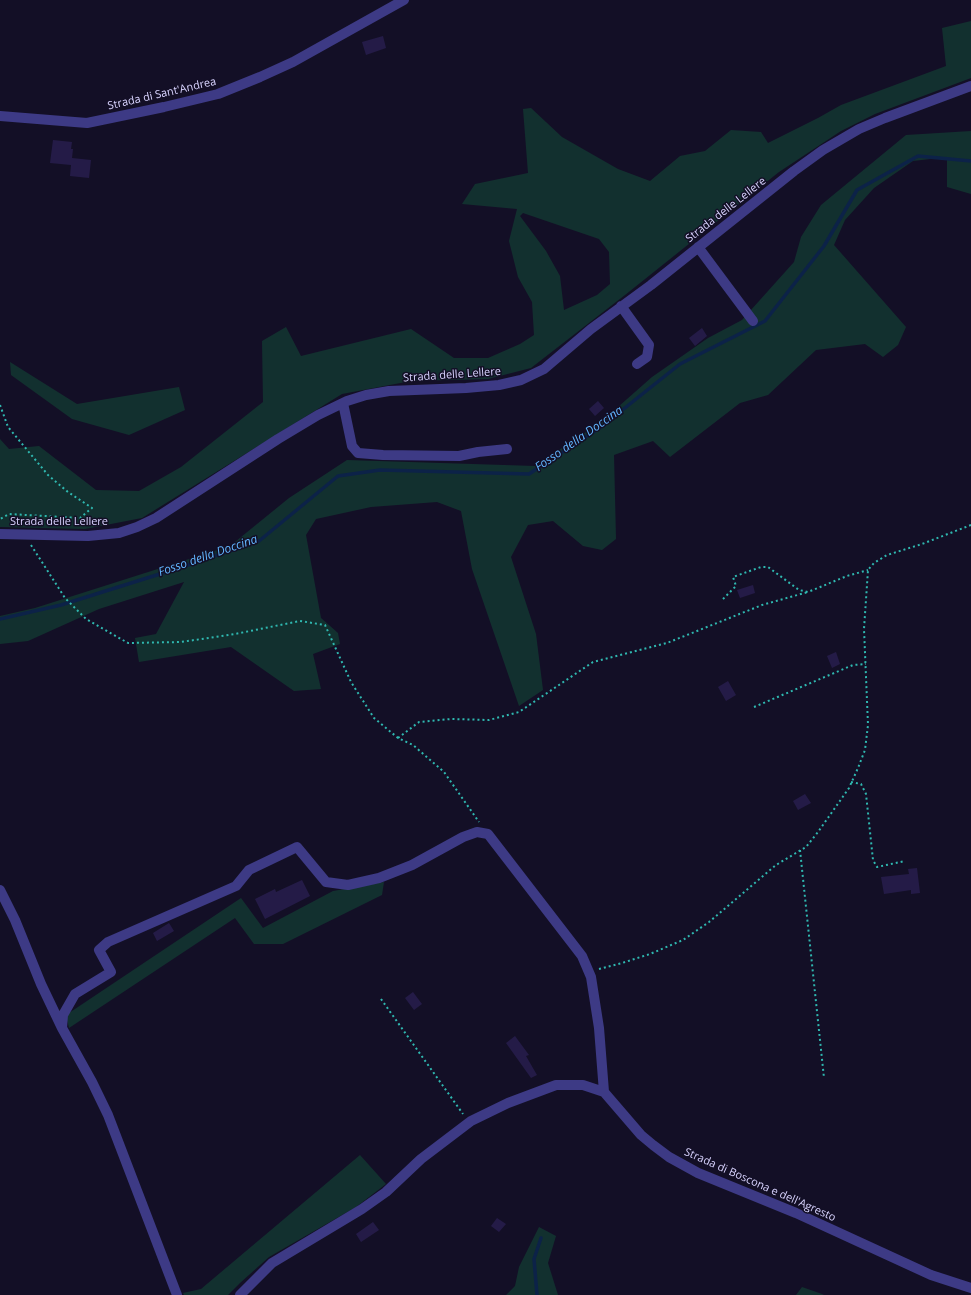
<!DOCTYPE html>
<html>
<head>
<meta charset="utf-8">
<style>
	body { margin:0 }
	canvas { display:block; background:#130f26 }
</style>
</head>
<body>
<canvas width="971" height="1295"></canvas>
<script>
const ctx = document.querySelector('canvas').getContext('2d');
ctx.lineJoin = 'round';
function fillPath(path, color) { ctx.fillStyle = color; ctx.fill(path, 'evenodd'); }
const toPath = rows => new Path2D(rows.map(r => 'M' + r).join(''));
function trace(path, color, width, dash) { ctx.strokeStyle = color; ctx.lineWidth = width; ctx.lineCap = dash ? 'butt' : 'round'; ctx.setLineDash(dash || []); ctx.stroke(path); }
function label(font, color, halo, rows, align = 'center') {
  ctx.font = font + ' "Open Sans",sans-serif'; ctx.lineWidth = 3; ctx.setLineDash([]); ctx.textBaseline = 'middle'; ctx.strokeStyle = halo; ctx.fillStyle = color; for (const [text, x, y, turn = 0] of rows) {
    ctx.save(); ctx.translate(x, y); ctx.rotate((+turn || 0) * Math.PI / 180); ctx.textAlign = isNaN(turn) ? turn : align; if (halo) ctx.strokeText(text, 0, 0); ctx.fillText(text, 0, 0); ctx.restore();
  }
}
fillPath(toPath([
	[971,21,971,78,875,114,841,131,779,172,625,295,531,368,488,379,411,381,342,394,142,518,85,529,0,527,0,439,9,449,39,446,96,490,139,491,181,467,263,402,262,341,286,327,301,356,411,329,454,358,488,358,520,344,534,335,532,302,518,277,509,241,517,209,462,204,475,184,528,173,523,109,531,108,562,137,618,169,650,181,680,156,705,151,731,130,761,132,768,143,818,118,841,105,946,66,942,28],
	[523,213,599,239,609,252,610,284,597,295,564,310,560,276,546,251,520,216],
	[971,131,971,194,947,187,947,157,913,161,874,188,845,220,834,245,906,327,898,345,883,357,865,344,816,350,768,395,740,403,670,457,653,441,614,455,616,539,602,550,583,546,553,521,528,525,511,557,536,634,543,690,519,706,472,569,461,511,437,502,371,507,316,519,306,535,321,618,338,633,340,644,313,654,321,689,294,691,231,647,139,662,135,638,156,634,184,582,99,609,28,641,0,644,0,616,35,608,230,546,289,498,347,460,535,466,601,422,652,377,708,338,742,320,794,262,801,237,821,205,906,135],
	[10,362,77,404,179,387,185,410,129,435,72,419,11,375],
	[384,882,382,895,283,944,254,944,235,918,69,1028,66,1015,241,898,263,928,333,891],
	[360,1155,386,1184,356,1207,269,1257,240,1283,228,1295,184,1295,183,1293,201,1289],
	[539,1227,556,1236,548,1263,558,1295,506,1295,515,1286,519,1267],
	[802,1287,822,1294,824,1295,796,1295]
]), '#12302f');
trace(toPath([
	[0,619,61,605,179,568,259,541,338,476,380,470,529,474,601,427,680,364,765,321,824,246,857,190,918,156,971,161],
	[537,1295,534,1259,541,1238]
]), '#0c2248', 3.5);
fillPath(toPath([
	[383,36,386,48,366,55,362,42],
	[53,140,72,142,71,149,73,149,72,158,91,160,89,178,70,176,71,165,50,163],
	[702,328,707,336,695,346,689,338],
	[598,401,604,408,595,416,589,409],
	[753,585,755,593,740,598,737,590],
	[836,652,840,664,832,668,827,656],
	[728,681,736,695,726,701,718,687],
	[805,794,811,803,798,810,793,801],
	[917,868,920,893,911,894,911,890,884,894,881,877,909,874,908,869],
	[302,880,310,896,265,919,255,899,275,889,276,892],
	[169,923,174,931,157,941,153,933],
	[413,992,422,1004,414,1010,405,998],
	[515,1036,529,1055,526,1056,537,1075,531,1078,506,1043],
	[497,1218,506,1224,499,1232,491,1226],
	[373,1222,379,1230,361,1242,356,1234]
]), '#241b47');
trace(toPath([
	[0,405,8,427,48,475,68,492,92,508,80,518,9,514,0,519],
	[31,545,65,598,86,619,128,643,181,642,235,634,300,621,325,625,351,682,374,718,398,738,413,745,444,772,479,822],
	[723,599,736,586,733,577,761,567,768,567,799,590,808,592,847,576,868,570],
	[754,707,853,665,866,664],
	[398,738,419,722,451,719,489,720,519,712,593,662,667,643,762,605,808,592],
	[851,782,861,784,866,794,873,860,877,867,905,861],
	[800,850,824,1078],
	[599,969,622,963,650,954,683,940,709,922,776,865,806,847,818,832,849,788,858,768,865,750,868,725,864,629,868,570,874,563,887,555,922,544,971,525],
	[381,999,463,1114]
]), '#2fb8b0', 2, [2, 3]);
trace(toPath([
	[0,116,87,123,164,107,218,94,260,77,293,62,404,0],
	[698,247,753,321],
	[621,306,649,345,647,357,637,364],
	[343,403,352,446,358,453,383,455,459,456,478,452,507,449],
	[0,534,88,536,119,533,137,527,156,518,278,439,318,415,347,401,366,395,389,391,466,388,499,385,521,380,544,369,591,329,651,285,794,171,823,150,859,129,885,118,971,86],
	[0,890,15,920,41,984,62,1028],
	[177,1295,108,1115,92,1082,62,1028,63,1015,75,994,111,972,99,950,108,942,236,886,249,870,297,847,326,882,348,885,379,878,412,865,463,837,477,832,488,834,582,956,591,977,599,1028,604,1092],
	[240,1295,272,1263,362,1209,386,1192,421,1159,471,1121,508,1103,556,1085,583,1085,604,1092,641,1135,653,1145,669,1157,698,1173,796,1213,931,1275,971,1288]
]), '#3d3a85', 10);
label('11px', '#d9d4ff', '#130f26', [
	["Strada di Sant'Andrea",162,94,-13],
	["Strada delle Lellere",726,210,-38],
	["Strada delle Lellere",452,375,-4],
	["Strada delle Lellere",59,522],
	["Strada di Boscona e dell'Agresto",760,1185,24]
]);
label('italic 12px', '#62b6ff', '#130f26', [
	["Fosso della Doccina",579,439,-35],
	["Fosso della Doccina",208,556,-19]
]);
</script>
</body>
</html>
